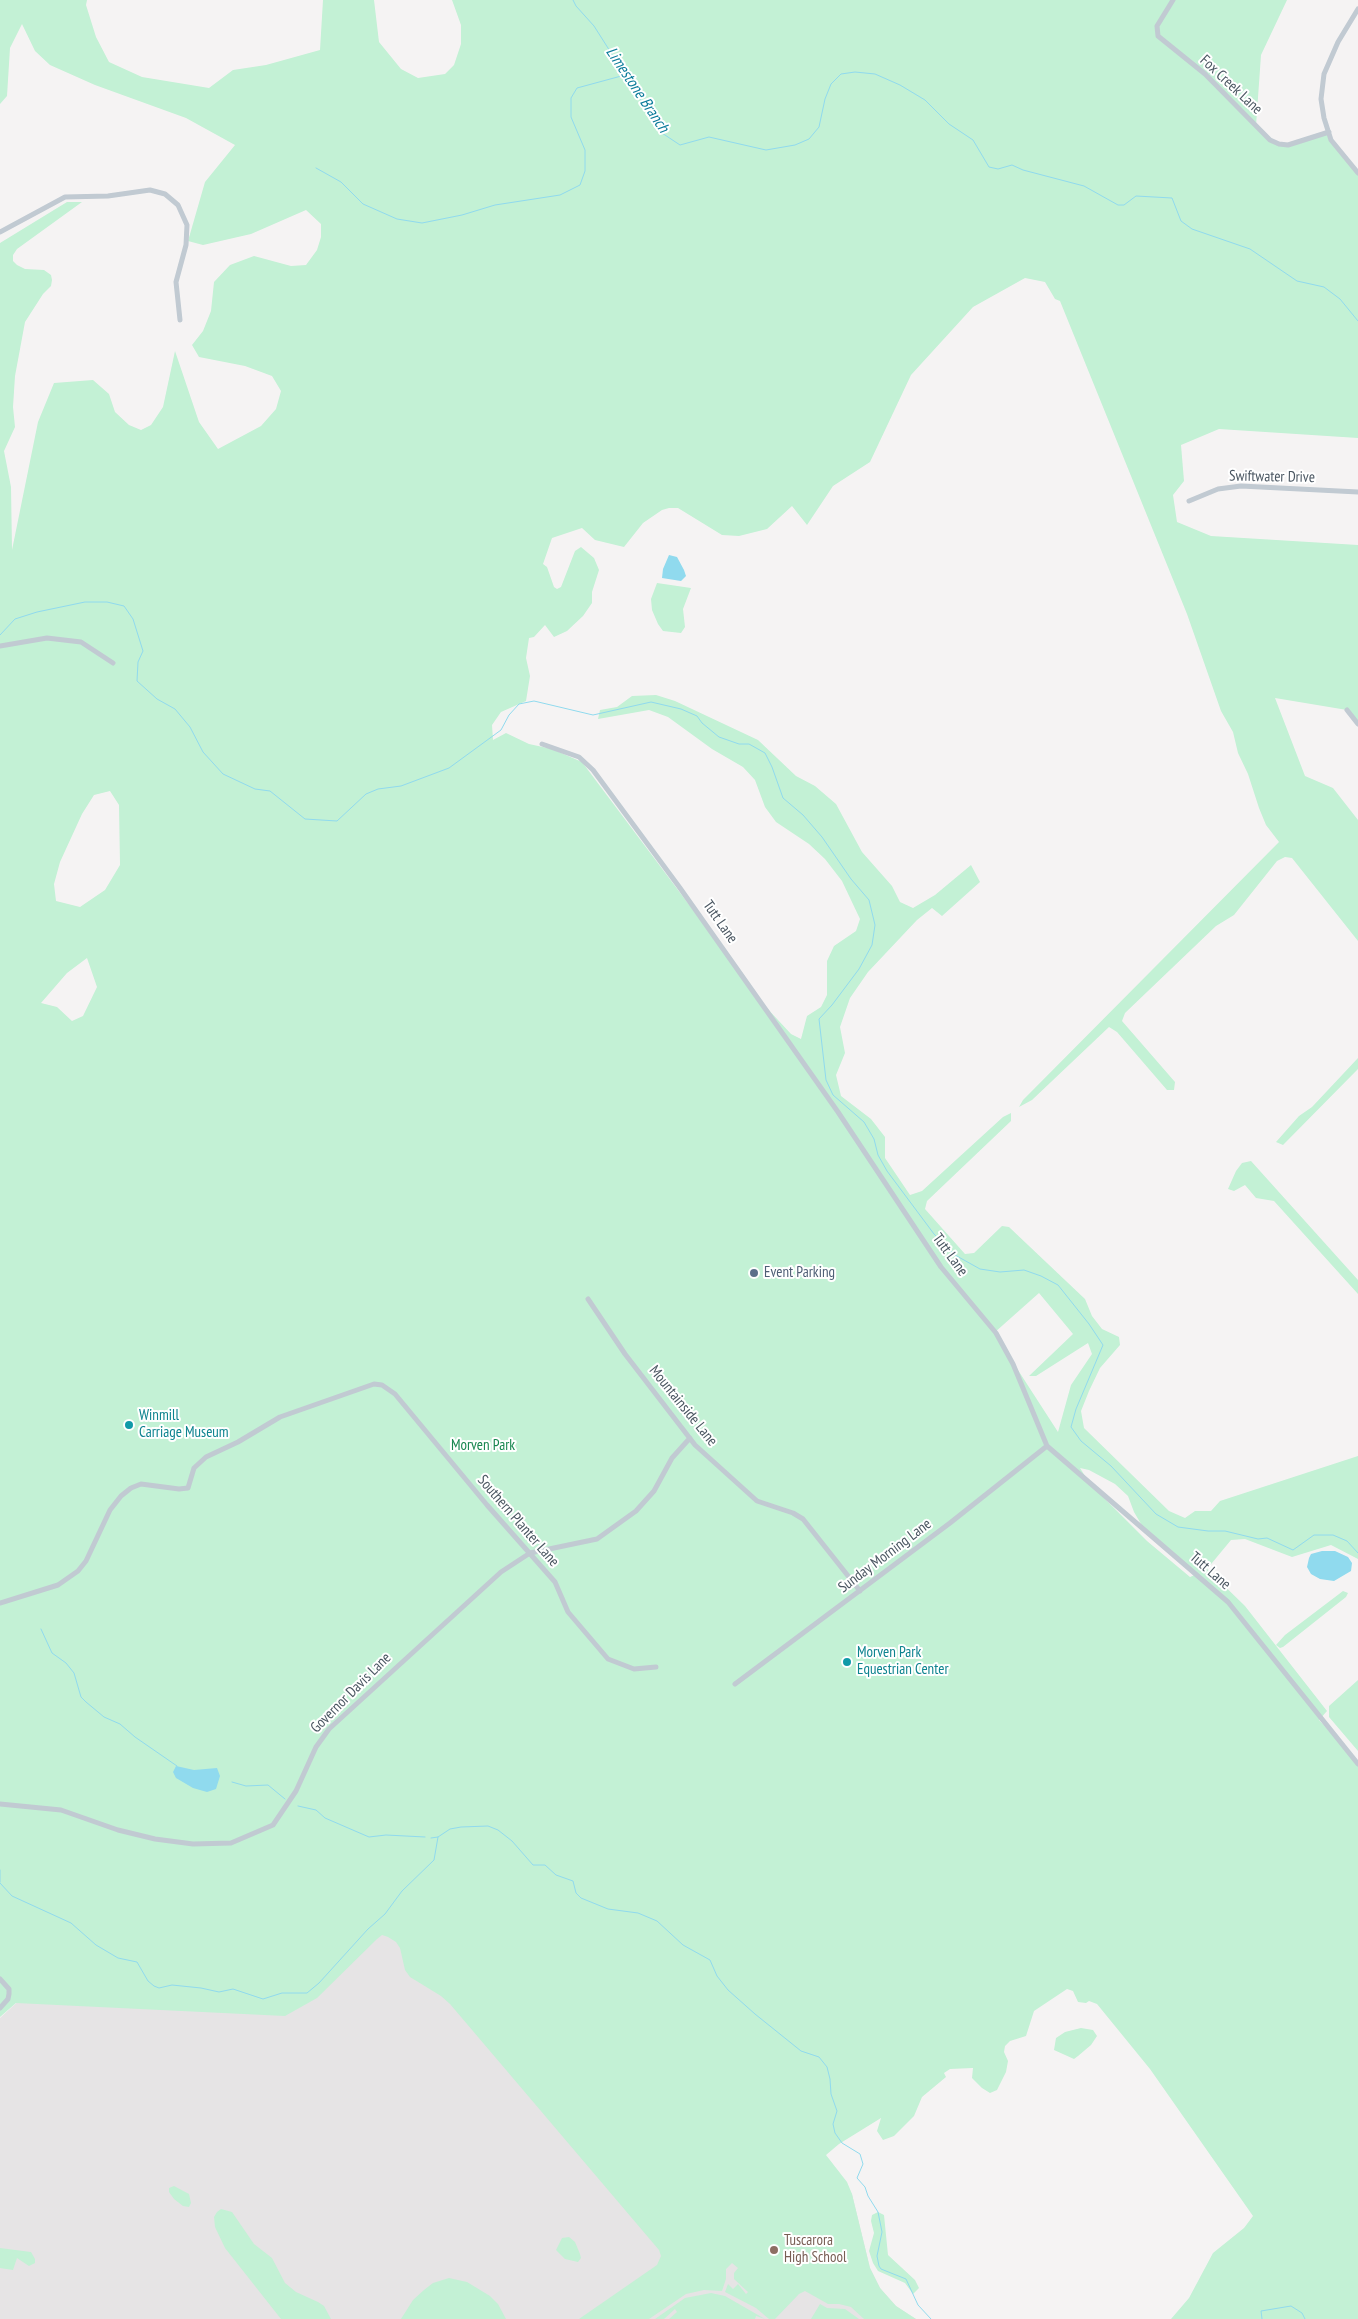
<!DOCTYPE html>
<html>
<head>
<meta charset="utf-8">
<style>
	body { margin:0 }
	canvas { display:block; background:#f5f3f3 }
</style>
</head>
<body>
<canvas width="1358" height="2319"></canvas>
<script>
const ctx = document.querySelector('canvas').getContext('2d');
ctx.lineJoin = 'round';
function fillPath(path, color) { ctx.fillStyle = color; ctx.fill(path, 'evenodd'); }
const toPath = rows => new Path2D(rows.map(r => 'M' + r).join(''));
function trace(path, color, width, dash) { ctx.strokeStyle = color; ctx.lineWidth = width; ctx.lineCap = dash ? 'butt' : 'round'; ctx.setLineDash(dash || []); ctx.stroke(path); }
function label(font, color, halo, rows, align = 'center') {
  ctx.font = font + ' "PT Sans Narrow",sans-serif'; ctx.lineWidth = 4; ctx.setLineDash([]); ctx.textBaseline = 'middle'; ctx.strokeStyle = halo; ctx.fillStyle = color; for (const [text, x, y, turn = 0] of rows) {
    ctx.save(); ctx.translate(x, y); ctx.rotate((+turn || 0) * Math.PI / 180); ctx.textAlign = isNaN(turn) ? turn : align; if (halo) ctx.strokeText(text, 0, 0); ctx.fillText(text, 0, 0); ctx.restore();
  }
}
fillPath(toPath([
	[386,1919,673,2257,823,2152,852,2194,870,2268,880,2288,896,2306,916,2319,0,2319,0,2018,24,1996]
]), '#e6e4e5');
fillPath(toPath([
	[0,0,87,0,86,5,96,37,109,62,142,77,209,88,233,70,266,65,320,50,323,0,374,0,379,42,401,69,418,78,445,74,454,65,461,44,461,25,452,0,1287,0,1261,55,1256,126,1270,140,1288,145,1329,132,1331,140,1358,173,1358,438,1219,429,1181,445,1184,481,1173,495,1177,522,1211,536,1358,545,1358,724,1347,710,1275,698,1305,776,1333,788,1358,820,1358,941,1292,858,1285,857,1277,861,1234,915,1216,926,1125,1013,1122,1021,1175,1082,1174,1090,1167,1090,1117,1032,1109,1027,1032,1100,1019,1107,1023,1100,1279,842,1266,825,1259,808,1248,774,1238,753,1233,732,1221,711,1187,614,1060,301,1055,299,1045,282,1025,278,973,307,911,375,870,462,833,486,807,525,792,506,767,529,739,536,722,535,678,508,669,508,662,510,643,523,624,547,595,540,582,528,552,538,543,564,547,567,554,587,557,589,561,587,575,551,581,547,594,558,599,570,592,592,592,603,583,616,567,631,554,637,545,625,534,637,529,638,526,658,530,676,526,701,501,712,492,725,493,740,506,733,529,744,552,749,582,762,765,1006,791,1034,801,1039,807,1016,821,1007,827,995,827,961,834,946,856,931,860,919,842,881,825,859,809,844,776,822,765,807,755,780,743,767,712,749,668,717,649,710,598,719,600,710,617,707,632,696,656,695,675,701,758,740,796,776,815,786,836,804,862,852,892,886,900,902,913,908,935,895,971,865,980,882,942,916,932,908,917,920,868,972,850,998,840,1027,845,1053,836,1075,841,1096,871,1119,885,1137,885,1158,910,1195,922,1191,1003,1117,1011,1113,1011,1121,927,1201,925,1209,965,1254,974,1253,1002,1226,1009,1227,1085,1299,1092,1316,1102,1329,1119,1337,1120,1345,1100,1368,1089,1391,1081,1411,1084,1428,1169,1511,1185,1518,1195,1511,1211,1511,1220,1501,1358,1456,1358,1559,1331,1545,1292,1557,1245,1539,1231,1540,1207,1569,1245,1606,1327,1711,1319,1720,1358,1762,1358,2319,1171,2319,1189,2298,1213,2253,1244,2228,1253,2216,1150,2069,1097,2004,1089,2001,1086,2003,1078,2002,1073,1991,1067,1989,1034,2011,1026,2036,1010,2041,1005,2046,1004,2052,1008,2061,1006,2072,997,2090,990,2093,982,2088,972,2078,973,2068,950,2069,944,2073,946,2077,922,2097,914,2116,894,2136,883,2140,877,2131,881,2118,839,2144,826,2155,847,2182,852,2194,870,2268,880,2288,896,2306,916,2319,864,2319,851,2307,839,2304,828,2304,805,2291,799,2294,775,2319,769,2319,756,2308,725,2292,728,2284,733,2289,738,2284,746,2294,748,2292,734,2279,734,2273,738,2268,732,2263,726,2269,726,2279,722,2291,704,2290,686,2294,649,2319,579,2319,657,2265,661,2256,659,2250,450,2004,441,1996,410,1977,405,1970,400,1948,396,1942,388,1937,382,1935,377,1939,317,1998,285,2016,16,2003,0,2017,0,243,67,202,82,202,17,249,13,255,13,261,17,265,25,269,44,270,51,275,52,280,51,286,43,294,25,322,15,376,13,407,15,427,4,451,11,487,12,550,38,422,54,383,93,380,109,394,115,412,129,425,141,430,151,425,163,407,175,351,199,422,218,449,261,426,276,409,281,391,272,376,245,366,199,357,192,345,203,331,211,311,214,282,230,265,254,256,291,266,306,265,317,250,321,237,321,224,306,210,251,234,203,245,188,241,205,182,235,145,186,118,95,85,50,65,35,51,22,24,10,48,7,96,0,104],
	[110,791,119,805,120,865,105,890,80,907,56,901,54,884,60,862,82,814,94,795],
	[87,958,97,987,83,1016,72,1021,57,1007,41,1003,67,973],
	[1039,1293,1073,1334,1029,1376,1036,1376,1088,1343,1092,1354,1071,1385,1058,1432,994,1333],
	[1080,1468,1089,1470,1115,1484,1128,1496,1134,1512,1144,1529,1197,1574,1190,1577,1147,1541,1090,1484],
	[657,583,691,588,683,609,685,627,681,633,663,631,658,624,652,610,651,599],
	[1358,1058,1358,1069,1283,1145,1276,1142,1299,1116,1312,1107],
	[1251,1161,1358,1280,1358,1294,1274,1201,1256,1198,1245,1185,1234,1191,1228,1189,1236,1171,1242,1163],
	[1343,1591,1348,1593,1346,1597,1283,1647,1280,1648,1276,1645,1285,1635],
	[1358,1680,1358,1751,1329,1717,1329,1706],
	[1081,2028,1093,2030,1097,2036,1091,2045,1078,2056,1074,2059,1054,2050,1056,2038,1065,2032],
	[174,2186,189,2194,191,2203,189,2207,183,2206,174,2199,169,2192,169,2188],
	[221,2209,232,2212,254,2244,272,2258,285,2283,296,2292,318,2302,324,2306,331,2319,281,2319,225,2248,215,2227,214,2217,217,2212],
	[878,2212,884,2215,888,2255,915,2280,919,2288,913,2294,905,2283,878,2271,873,2263,869,2251,874,2233,871,2221,872,2215],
	[569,2237,575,2242,580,2254,581,2258,578,2262,565,2259,556,2250,562,2238],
	[0,2248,31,2252,35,2259,35,2263,29,2266,17,2258,13,2270,0,2268],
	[449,2278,467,2282,490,2296,498,2304,506,2319,401,2319,413,2300,424,2290,433,2283],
	[711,2293,725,2296,765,2319,756,2316,755,2319,669,2319,677,2312,675,2309,664,2319,655,2319,685,2298],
	[820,2304,827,2308,845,2309,859,2319,811,2319]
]), '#c3f1d5');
fillPath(toPath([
	[669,555,677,557,684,570,686,576,681,581,662,578,663,569],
	[1322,1551,1335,1551,1348,1557,1352,1563,1351,1571,1334,1581,1320,1579,1311,1574,1307,1567,1309,1558,1311,1554],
	[176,1766,194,1770,217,1768,220,1776,216,1789,207,1792,193,1788,176,1778,173,1772]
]), '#90daee');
trace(toPath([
	[573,0,576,6,594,26,662,133,680,145,709,137,766,150,795,145,809,139,819,127,825,99,831,84,841,74,855,72,875,74,900,85,925,100,949,124,973,140,989,167,998,169,1012,165,1023,170,1084,186,1118,205,1124,205,1136,196,1172,198,1181,221,1192,229,1250,249,1297,281,1324,287,1340,299,1358,321],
	[316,168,341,182,363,204,397,219,422,223,462,215,495,205,560,195,580,185,585,171,585,150,571,117,571,98,577,88,625,75],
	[0,635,15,619,37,612,85,602,107,602,124,606,133,619,143,651,138,662,137,681,157,699,175,709,190,727,203,752,223,774,255,789,270,791,305,819,337,821,366,794,378,789,401,786,449,768,501,730,509,715,519,704,534,701,593,715,651,702,681,709,697,716,702,723,719,737,739,744,749,744,765,753,772,767,783,798,803,815,822,837,851,879,869,900,875,925,872,945,859,969,832,1005,819,1019,826,1080,833,1095,864,1122,874,1139,878,1155,887,1171,934,1234,955,1255,980,1269,1000,1272,1024,1270,1041,1276,1058,1285,1089,1324,1103,1345,1076,1409,1071,1427,1081,1441,1111,1466,1156,1514,1178,1527,1208,1531,1225,1531,1258,1539,1267,1538,1293,1550,1314,1535,1333,1535,1347,1541,1358,1553],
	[41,1629,52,1653,66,1663,74,1673,81,1697,86,1702,104,1717,120,1724,135,1737,177,1766],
	[232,1782,246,1786,268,1785,285,1799],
	[298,1806,316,1810,325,1818,369,1837,386,1835,425,1837],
	[431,1838,438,1837,450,1829,461,1827,488,1826,498,1830,512,1841,533,1865,545,1865,556,1875,573,1881,576,1893,581,1898,608,1909,638,1913,657,1921,683,1945,710,1960,717,1976,728,1990,755,2014,801,2051,819,2057,827,2067,830,2079,831,2094,837,2111,833,2124,835,2133,842,2143,860,2154,863,2164,857,2178,865,2187,868,2196,878,2212,882,2232,877,2256,879,2266,881,2269,906,2279,918,2305,931,2319],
	[0,1870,0,1882],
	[0,1883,12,1896,71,1923,96,1945,118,1958,137,1962,148,1981,154,1986,159,1988,172,1985,201,1988,219,1992,233,1989,263,1999,282,1993,307,1993,319,1983,368,1929,385,1914,402,1891,434,1860,438,1837],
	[1262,2319,1261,2311,1291,2306,1302,2313,1305,2319]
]), '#90daee', 1);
trace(toPath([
	[1173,0,1157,26,1158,36,1205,74,1270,140,1279,144,1288,145,1329,132],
	[1358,9,1338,42,1324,74,1321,99,1324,118,1331,140,1358,173],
	[0,232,65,197,108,196,150,190,165,194,178,205,187,225,186,245,176,282,180,320],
	[1189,501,1218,489,1241,486,1358,492],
	[0,646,47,638,81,642,113,663],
	[1347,710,1358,724],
	[542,744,579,757,593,770,680,888,838,1112,941,1267,996,1333,1013,1364,1047,1446,1228,1602,1358,1764],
	[588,1299,625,1354,695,1445,757,1501,793,1513,803,1519,860,1591],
	[0,1603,58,1585,78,1571,86,1561,110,1510,121,1496,131,1488,141,1484,179,1489,188,1488,194,1468,206,1457,238,1442,280,1417,374,1384,382,1385,395,1394,487,1505,555,1582,568,1612,608,1659,634,1669,656,1667],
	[735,1684,950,1523,1047,1446],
	[0,1804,61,1810,118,1830,155,1839,193,1844,231,1843,273,1825,296,1791,316,1747,329,1729,501,1572,530,1553,597,1539,636,1511,654,1491,672,1458,690,1438],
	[0,1979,9,1989,9,1994,8,1999,0,2008]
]), '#c1cad2', 5);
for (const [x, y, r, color] of [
	[754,1273,5,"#5c6f8a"],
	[129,1425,5,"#0f9aa8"],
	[847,1662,5,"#0f9aa8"],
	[774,2250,5,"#8d6e63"]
]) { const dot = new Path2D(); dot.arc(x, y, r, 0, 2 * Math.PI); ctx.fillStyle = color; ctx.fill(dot); trace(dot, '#fff', 2); }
label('15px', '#4a5661', '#fff', [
	["Fox Creek Lane",1231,85,43],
	["Swiftwater Drive",1272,477,1],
	["Tutt Lane",720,922,55],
	["Tutt Lane",950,1255,54],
	["Mountainside Lane",683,1406,51],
	["Southern Planter Lane",518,1521,49],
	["Sunday Morning Lane",885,1556,-37],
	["Tutt Lane",1210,1571,41],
	["Governor Davis Lane",351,1693,-45]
]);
label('15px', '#4e5e75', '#fff', [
	["Event Parking",764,1273]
], 'left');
label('15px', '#0d838f', '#fff', [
	["Winmill",139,1416],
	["Carriage Museum",139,1433],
	["Morven Park",857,1653],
	["Equestrian Center",857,1670]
], 'left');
label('15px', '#17864f', '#fff', [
	["Morven Park",483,1446]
]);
label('15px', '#785e54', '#fff', [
	["Tuscarora",784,2241],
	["High School",784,2258]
], 'left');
label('italic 16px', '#0c7c9b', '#fff', [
	["Limestone Branch",637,90,56]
]);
</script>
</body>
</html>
